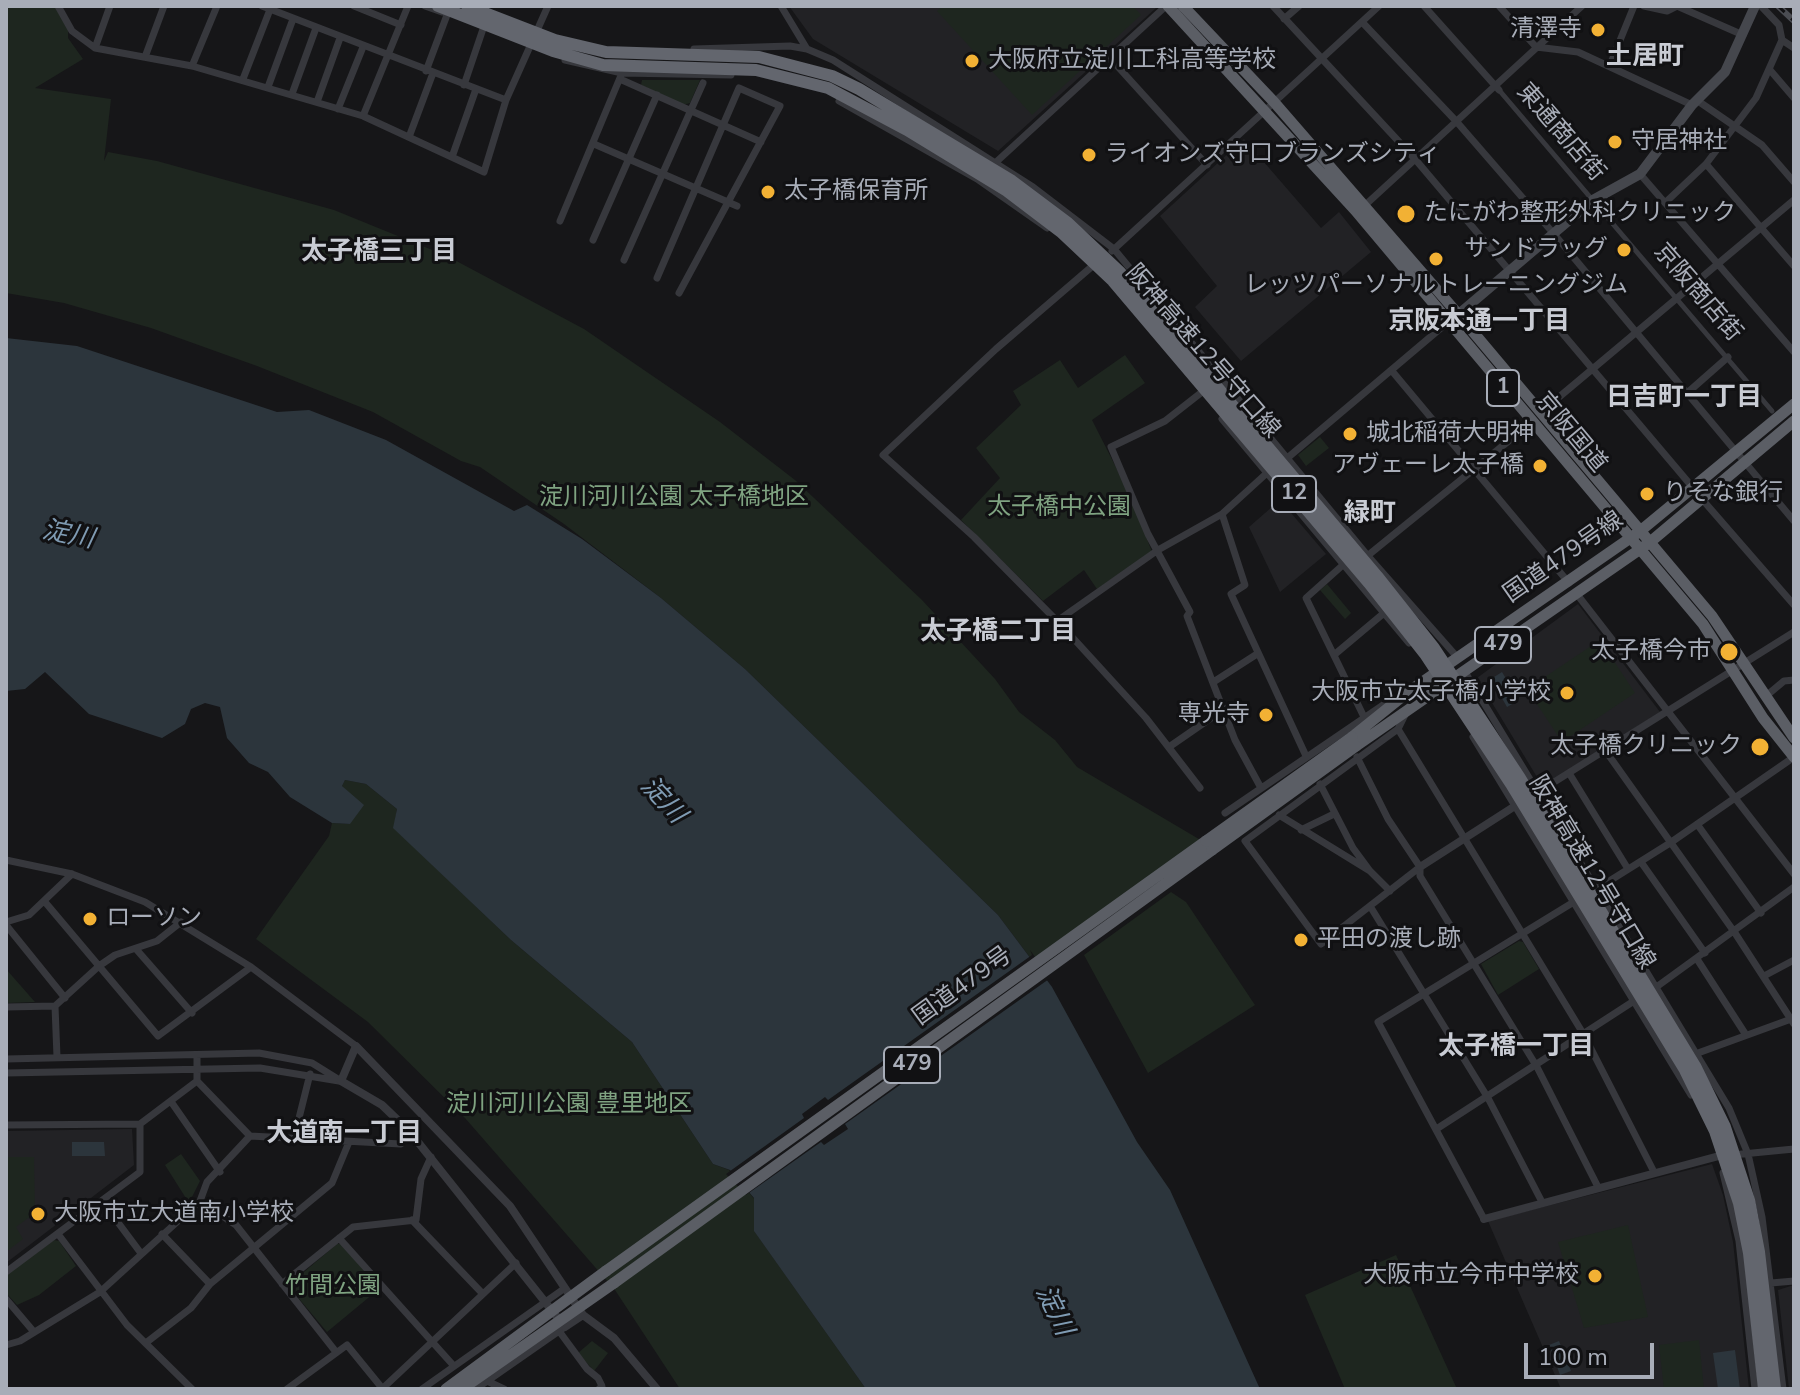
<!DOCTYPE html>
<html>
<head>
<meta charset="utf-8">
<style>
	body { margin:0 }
	#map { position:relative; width:1800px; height:1395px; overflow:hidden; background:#161618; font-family:"Nunito Sans",sans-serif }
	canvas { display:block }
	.frame { position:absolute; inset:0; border:8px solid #a8adb8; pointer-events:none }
	.scale { position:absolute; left:1524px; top:1343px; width:130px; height:36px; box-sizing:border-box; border:4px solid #a8adb8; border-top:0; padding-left:10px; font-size:24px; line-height:28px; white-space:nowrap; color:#a8adb8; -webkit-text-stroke:6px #111113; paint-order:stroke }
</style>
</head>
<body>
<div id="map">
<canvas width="1800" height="1395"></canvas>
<div class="frame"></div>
<div class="scale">100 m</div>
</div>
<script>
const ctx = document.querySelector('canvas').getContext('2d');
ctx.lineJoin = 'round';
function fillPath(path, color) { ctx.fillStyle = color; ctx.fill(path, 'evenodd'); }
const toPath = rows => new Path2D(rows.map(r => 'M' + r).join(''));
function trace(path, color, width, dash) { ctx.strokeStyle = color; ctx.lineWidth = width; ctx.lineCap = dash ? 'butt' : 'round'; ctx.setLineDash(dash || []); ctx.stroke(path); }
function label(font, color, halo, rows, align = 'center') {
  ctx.font = font + ' "Nunito Sans","Noto Sans JP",sans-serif'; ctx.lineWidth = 6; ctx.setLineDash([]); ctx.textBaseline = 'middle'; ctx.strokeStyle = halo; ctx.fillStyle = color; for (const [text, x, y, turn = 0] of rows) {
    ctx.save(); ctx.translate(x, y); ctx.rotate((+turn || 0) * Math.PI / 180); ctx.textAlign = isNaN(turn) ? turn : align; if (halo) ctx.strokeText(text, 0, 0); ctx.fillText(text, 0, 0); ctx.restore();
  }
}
fillPath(toPath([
	[789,6,1154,6,1156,8,998,151,813,39],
	[1244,139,1321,228,1339,212,1371,252,1241,361,1195,307,1217,286,1160,216],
	[1280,500,1326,554,1280,592,1249,527],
	[1578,604,1660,712,1543,787,1477,678],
	[132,1129,134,1165,6,1263,6,1131],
	[1712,1164,1723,1195,1733,1242,1749,1389,1561,1389,1488,1221],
	[1794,1285,1794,1389,1789,1389,1778,1290]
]), '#222225');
fillPath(toPath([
	[6,6,56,6,68,29,68,38,83,59,35,88,111,99,104,161,108,152,157,161,334,210,447,256,584,329,720,422,795,480,922,600,995,679,1019,712,1055,740,1077,767,1209,845,1038,968,998,915,745,669,661,598,564,524,480,467,461,461,373,412,257,366,151,328,64,303,6,293],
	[942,6,1133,6,1141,15,1032,115,937,11],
	[642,80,700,80,690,103,683,105,641,85],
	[1125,355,1145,383,1092,420,1129,493,1152,552,1097,589,1084,570,1043,601,961,520,1000,478,976,448,1021,405,1013,391,1060,360,1078,388],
	[1320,437,1329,448,1306,466,1298,455],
	[1327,584,1351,613,1345,619,1320,590],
	[1600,640,1635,693,1562,742,1527,689],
	[345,780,366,784,397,809,394,828,511,940,632,1042,713,1164,729,1170,758,1203,762,1216,755,1232,866,1389,680,1389,615,1290,465,1118,368,1022,256,939,329,836,332,823,350,824,354,799,342,786],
	[1171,892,1186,902,1255,1005,1148,1073,1084,955],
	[1519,941,1523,942,1539,969,1498,995,1481,964],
	[6,969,35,1002,6,1003],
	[181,1154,200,1181,189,1203,165,1165],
	[6,1157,34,1157,35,1213,16,1227,23,1239,6,1252],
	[1628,1225,1648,1317,1584,1328,1558,1242],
	[54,1240,59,1241,76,1266,39,1295,17,1305,6,1293,6,1275],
	[337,1244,342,1244,379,1289,327,1332,290,1288,291,1283],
	[1396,1255,1457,1389,1458,1389,1345,1389,1305,1295],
	[1699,1340,1704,1389,1664,1389,1659,1345],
	[592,1341,608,1353,594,1371,578,1353]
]), '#1e261f');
fillPath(toPath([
	[6,338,77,346,277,412,309,410,386,440,514,511,527,505,582,539,661,598,745,669,998,915,1052,987,1137,1142,1170,1190,1260,1389,866,1389,754,1231,754,1198,730,1170,713,1164,632,1042,511,940,393,828,397,809,366,784,345,780,342,786,364,805,350,824,332,823,290,797,268,772,249,763,227,738,220,707,205,703,191,709,185,724,162,738,89,714,45,672,25,689,6,691],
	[1502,672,1519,700,1507,707,1491,679],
	[72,1142,104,1142,105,1156,72,1156],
	[1559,1341,1571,1371,1560,1375,1549,1345],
	[1735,1350,1740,1389,1718,1389,1713,1353]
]), '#2c353c');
fillPath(toPath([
	[1030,950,1053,981,1049,979,845,1124,848,1129,824,1145,821,1142,746,1195,726,1174,804,1118,802,1114,825,1097,828,1100,1032,955]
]), '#161618');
trace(toPath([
	[1499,90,1772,411]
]), '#37383d', 5);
trace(toPath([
	[58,6,72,31,95,48,192,66,363,116,484,172,506,100,548,6],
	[262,6,506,100],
	[354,6,401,25],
	[425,6,442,12],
	[781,6,807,49],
	[1273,6,1415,159,1694,489],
	[1424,6,1499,90],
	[1499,6,1536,47,1578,52,1692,105],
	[1644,6,1667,11,1677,6,1743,35],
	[1761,6,1779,25,1782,40,1794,48],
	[1284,19,1299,6],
	[1362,22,1456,121,1554,234,1794,521],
	[95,48,110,6],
	[694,49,790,46,807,49,833,60,1033,187,1114,249,1368,556,1458,658],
	[145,57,164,6],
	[1110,58,1207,165],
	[565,60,622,73,731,75],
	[1610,65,1634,6],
	[192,66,217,6],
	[1770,70,1794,98],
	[426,71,447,15],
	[243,79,271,7],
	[622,80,761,142],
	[464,85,483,29],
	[268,87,293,19],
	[292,94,316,28],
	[839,101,977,179,1047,228],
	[1698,101,1762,145,1794,182],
	[317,102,340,38],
	[338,109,363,47],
	[363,116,408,6],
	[409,137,433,73],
	[594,144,737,206],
	[452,157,476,89],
	[994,164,1166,6],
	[1706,164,1794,266],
	[1640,174,1794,352],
	[1667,201,1706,164,1756,98,1782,40],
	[1362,208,1582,6],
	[560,221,622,73],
	[593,240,657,95],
	[1112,251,1379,6],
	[624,260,703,83],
	[1096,263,996,349,883,455,974,537,1063,627,1146,718,1200,788],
	[657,278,739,88,780,106,679,293],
	[1392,371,1569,583],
	[1202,392,1165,421,1111,447,1148,534,1190,612,1187,616,1235,740,1261,788],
	[1686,394,1728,357],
	[1540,413,1794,200],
	[1222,419,1409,643],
	[1285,460,1448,322],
	[1701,498,1794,605],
	[1222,514,1245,585,1231,594,1306,756],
	[1366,557,1532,422],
	[1344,564,1306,598,1364,717],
	[1576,593,1794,874],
	[1057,621,1158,550,1222,514,1268,472],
	[1334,655,1384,613],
	[1465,672,1729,1108,1748,1154,1762,1217,1783,1389],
	[1215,681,1257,654],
	[1766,696,1784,681,1794,680],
	[1406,713,1398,729,1245,841,1321,944,1420,867],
	[1398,729,1584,1035,1654,1172],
	[1473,737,1691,1095],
	[1169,747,1224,709],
	[1605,750,1735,933,1794,1024],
	[1357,757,1388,819,1420,867,1420,876,1537,1067,1598,1187],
	[1569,773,1628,869],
	[1320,784,1353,848,1370,871],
	[1535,794,1794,632],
	[1225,813,1392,699],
	[1279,815,1370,871,1390,891],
	[1697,824,1761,913],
	[1301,830,1334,814],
	[6,860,72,874,145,902,251,967,356,1046],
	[1641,862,1705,953],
	[1595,890,1670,843,1794,757],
	[45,902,158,1036,251,967],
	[1370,906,1488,1098,1542,1202],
	[6,922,29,915,72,874],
	[6,925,65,998],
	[136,949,192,1013],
	[1697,959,1746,1035],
	[1764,976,1794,960],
	[1655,988,1794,887],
	[55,1006,57,1057],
	[6,1007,55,1006,99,966,115,955,157,941,181,922],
	[1698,1053,1794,1018],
	[197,1055,197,1081,250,1136,401,1144,410,1132],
	[6,1059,259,1053,312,1063,341,1081],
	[6,1073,260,1068,339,1081],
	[172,1103,220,1172],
	[6,1125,140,1124,197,1081],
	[1438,1128,1637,999],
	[294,1138,310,1074],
	[1732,1155,1794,1149],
	[1723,1173,1739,1241,1755,1389],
	[102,1201,140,1252],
	[200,1201,236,1225,336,1352],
	[1484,1219,1378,1022,1577,900],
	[412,1220,482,1293],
	[58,1234,127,1325,192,1389],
	[162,1234,210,1284],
	[339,1238,453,1365],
	[6,1272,140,1172,140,1124],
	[1771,1283,1794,1281],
	[282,1284,353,1227,416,1220,421,1179,431,1157],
	[6,1299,34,1332],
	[559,1331,587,1369,598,1378,602,1386,599,1389],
	[147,1342,191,1308,210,1284,332,1183,349,1142],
	[6,1345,20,1341,100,1292,200,1201,207,1182,250,1136],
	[487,1381,504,1389],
	[287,1389,347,1345,382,1388],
	[382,1389,516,1263],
	[422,1389,565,1288],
	[476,1389,565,1327]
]), '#37383d', 7);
trace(toPath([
	[1420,867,1515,806],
	[1484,1219,1719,1156],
	[583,1315,565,1327,410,1132,382,1105,341,1081,356,1046,510,1206,583,1315,614,1338,657,1389]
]), '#37383d', 8);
trace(toPath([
	[1454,318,1593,200,1640,174,1692,105,1725,72,1755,6]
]), '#45474d', 10);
trace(toPath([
	[1168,6,1355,210,1703,624,1763,718,1794,757],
	[1183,6,1274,102,1458,314,1712,616,1794,738],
	[1352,737,1408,692,1639,532,1794,404],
	[1356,746,1649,543,1794,421],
	[606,1271,1206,841],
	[614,1283,1212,850]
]), '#5b5e65', 11);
const rail = toPath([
	[1778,6,1794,21]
]);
trace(rail, '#4a4c52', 6);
trace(rail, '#111113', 3, [9]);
trace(toPath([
	[1206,841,1352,737],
	[1212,850,1356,746],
	[446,1389,606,1271],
	[462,1389,614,1283]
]), '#5b5e65', 11);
trace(toPath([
	[438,6,553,51,603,65,756,70,828,88,907,130,1007,191,1061,232,1113,281,1369,583,1425,654,1511,784,1685,1070,1715,1131,1739,1203,1749,1253,1764,1389],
	[467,6,555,40,606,52,759,57,832,76,859,89,1012,181,1068,223,1120,272,1377,576,1434,648,1520,778,1695,1066,1725,1127,1749,1200,1759,1252,1775,1389]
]), '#63666e', 12);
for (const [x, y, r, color] of [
	[1598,30,8,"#f2b134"],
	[972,61,8,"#f2b134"],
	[1615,142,8,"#f2b134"],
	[1089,155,8,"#f2b134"],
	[768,192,8,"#f2b134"],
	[1406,214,10,"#f2b134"],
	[1624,250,8,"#f2b134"],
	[1436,259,8,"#f2b134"],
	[1350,434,8,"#f2b134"],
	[1540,466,8,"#f2b134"],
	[1647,494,8,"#f2b134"],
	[1729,652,10,"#f2b134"],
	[1567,693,8,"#f2b134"],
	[1266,715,8,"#f2b134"],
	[1760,747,10,"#f2b134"],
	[90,919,8,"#f2b134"],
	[1301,940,8,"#f2b134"],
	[38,1214,8,"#f2b134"],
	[1595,1276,8,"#f2b134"]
]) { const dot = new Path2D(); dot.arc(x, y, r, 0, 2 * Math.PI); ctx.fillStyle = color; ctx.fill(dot); trace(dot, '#111113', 3); }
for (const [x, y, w] of [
	[1503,388,32],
	[1294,494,44],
	[1503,645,56],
	[912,1065,56]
]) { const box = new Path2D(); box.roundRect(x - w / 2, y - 18, w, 36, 6); ctx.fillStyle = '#111113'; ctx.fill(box); trace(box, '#a8adb8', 2); }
label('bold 22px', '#a8adb8', null, [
	["1",1503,388],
	["12",1294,494],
	["479",1503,645],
	["479",912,1065]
]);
label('24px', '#a8adb8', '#111113', [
	["清澤寺",1582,30,"right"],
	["大阪府立淀川工科高等学校",988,61],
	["守居神社",1631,142],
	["ライオンズ守口ブランズシティ",1105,155],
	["太子橋保育所",784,192],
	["たにがわ整形外科クリニック",1424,214],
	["サンドラッグ",1608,250,"right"],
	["レッツパーソナルトレーニングジム",1436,286,"center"],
	["城北稲荷大明神",1366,434],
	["アヴェーレ太子橋",1524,466,"right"],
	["りそな銀行",1663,494],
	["太子橋今市",1711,652,"right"],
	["大阪市立太子橋小学校",1551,693,"right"],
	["専光寺",1250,715,"right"],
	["太子橋クリニック",1742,747,"right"],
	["ローソン",106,919],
	["平田の渡し跡",1317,940],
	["大阪市立大道南小学校",54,1214],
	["大阪市立今市中学校",1579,1276,"right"]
], 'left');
label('24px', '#a8adb8', '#111113', [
	["東通商店街",1560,133,49],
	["京阪商店街",1697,293,49],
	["阪神高速12号守口線",1202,352,49],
	["京阪国道",1570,433,50],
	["国道479号線",1564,558,-35],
	["阪神高速12号守口線",1591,873,59],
	["国道479号",963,987,-36]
]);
label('24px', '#7fa381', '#111113', [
	["淀川河川公園 太子橋地区",674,498],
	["太子橋中公園",1059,508],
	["淀川河川公園 豊里地区",569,1105],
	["竹間公園",333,1287]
]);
label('bold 26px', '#c9ccd4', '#111113', [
	["土居町",1645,58],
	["太子橋三丁目",379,253],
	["京阪本通一丁目",1479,323],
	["日吉町一丁目",1684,399],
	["緑町",1370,515],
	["太子橋二丁目",998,633],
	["太子橋一丁目",1516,1048],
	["大道南一丁目",344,1135]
]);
label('italic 26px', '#7f9bb3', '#111113', [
	["淀川",68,536,11],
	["淀川",662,801,47],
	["淀川",1053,1311,64]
]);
</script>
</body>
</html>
